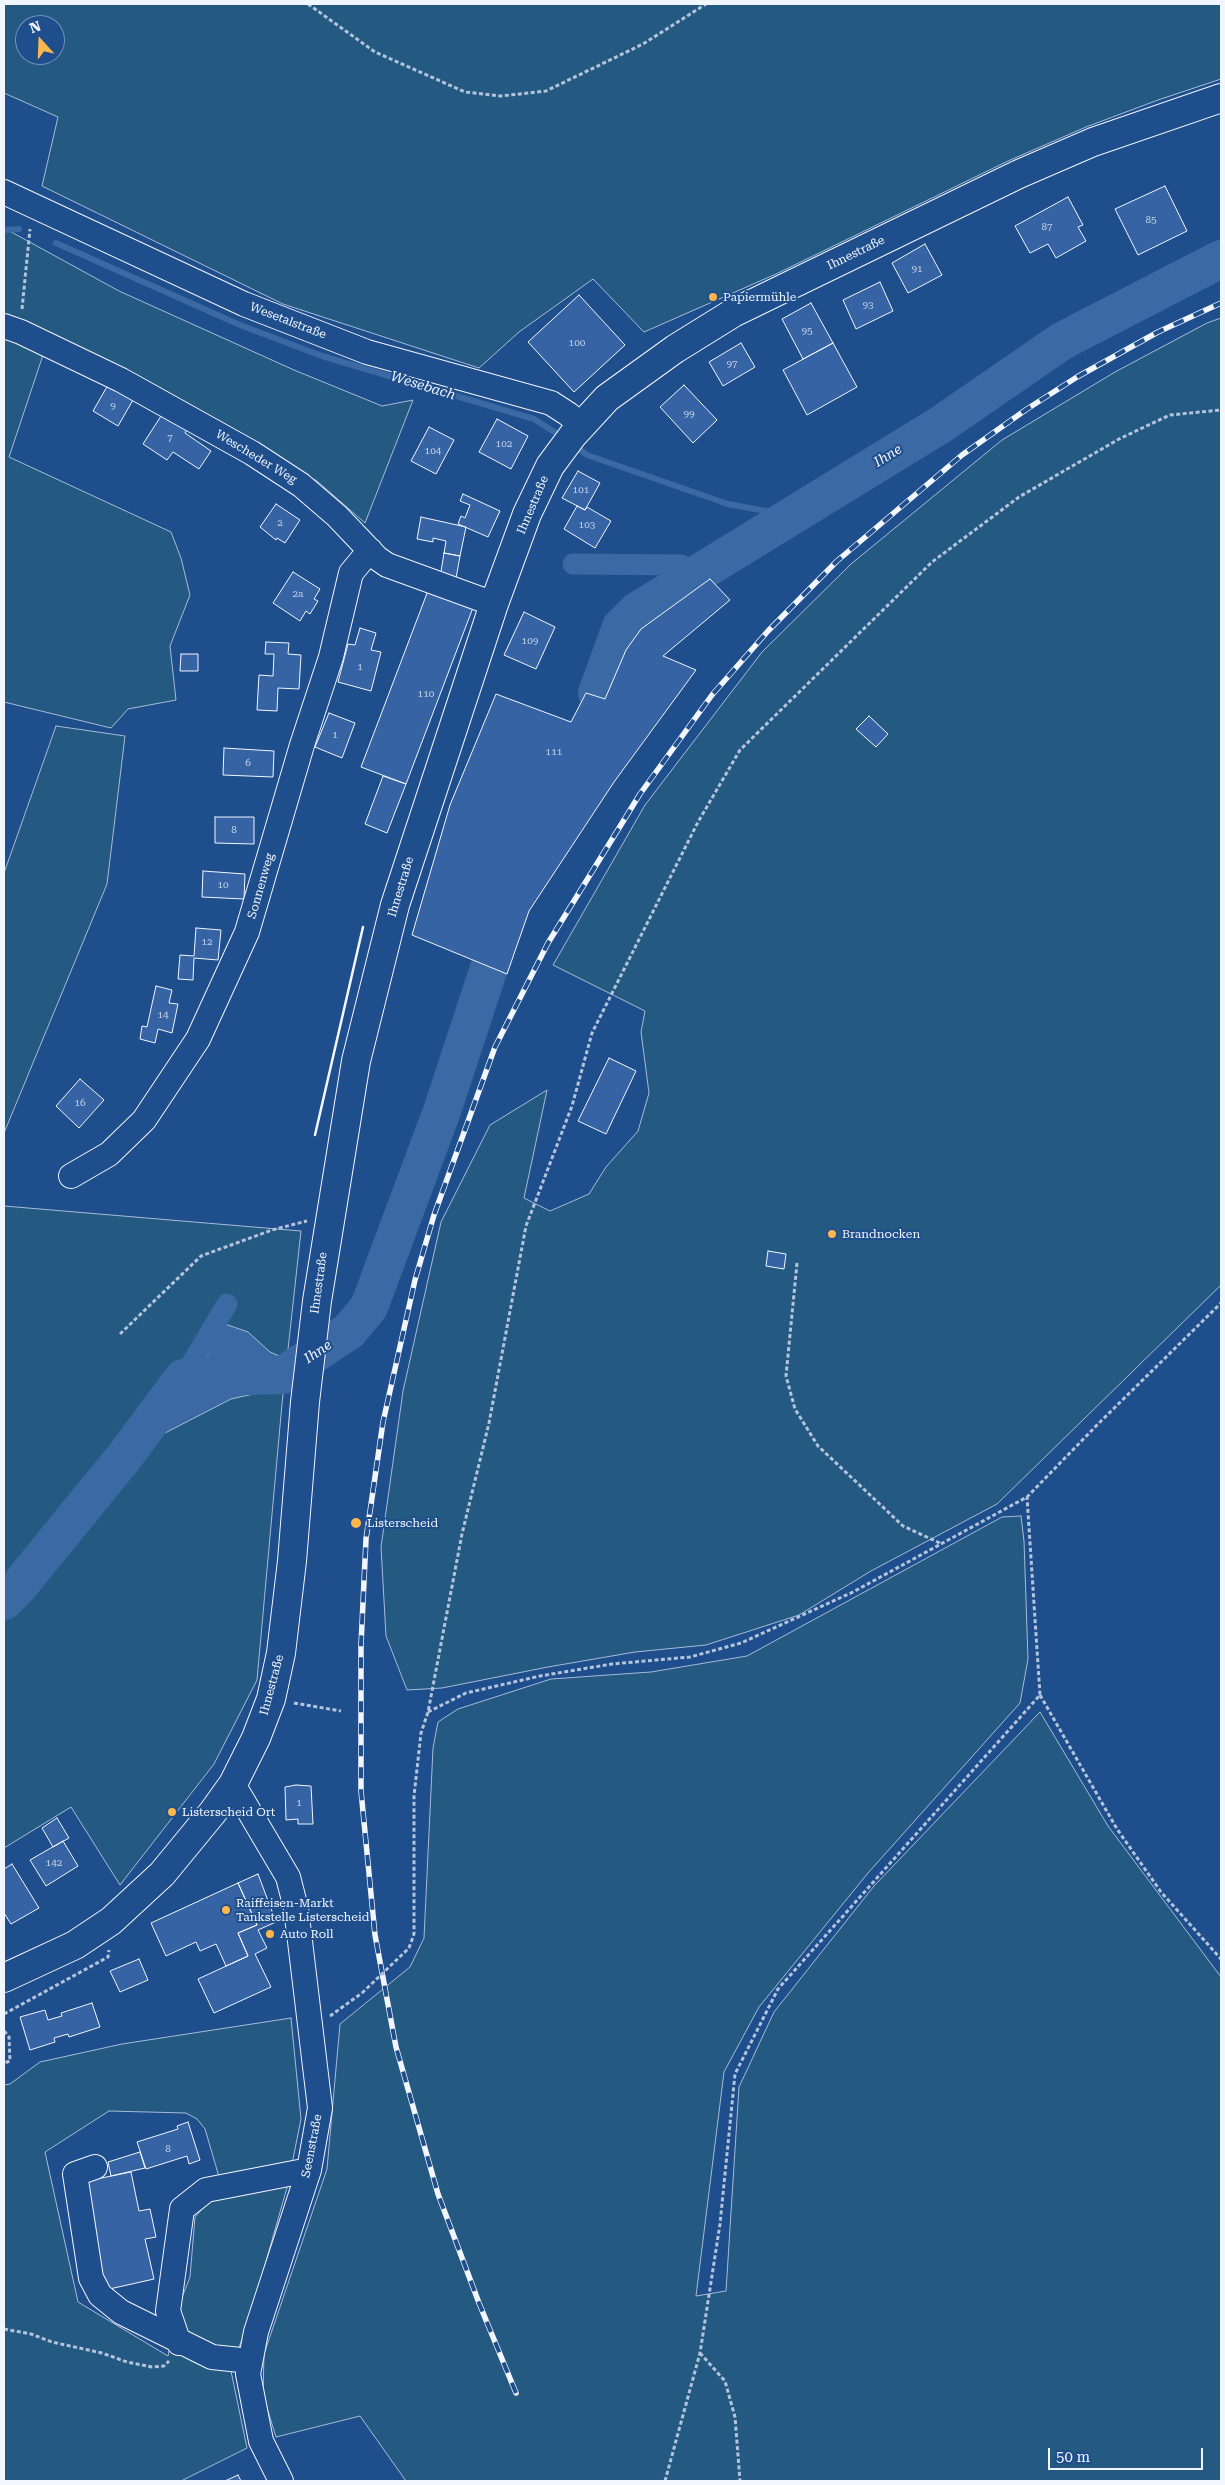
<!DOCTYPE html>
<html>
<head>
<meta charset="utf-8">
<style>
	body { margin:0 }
	#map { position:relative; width:1225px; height:2485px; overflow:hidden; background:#1f4e8c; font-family:"Roboto Serif",serif }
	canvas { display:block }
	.frame { position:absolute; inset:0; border:5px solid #f2f6ff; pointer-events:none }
	.north { position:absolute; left:15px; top:15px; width:50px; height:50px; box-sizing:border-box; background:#1f4e8c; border:1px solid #7391ba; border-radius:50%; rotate:340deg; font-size:14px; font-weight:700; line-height:20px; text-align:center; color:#f2f6ff }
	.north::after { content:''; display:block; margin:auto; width:18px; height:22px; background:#ffb74d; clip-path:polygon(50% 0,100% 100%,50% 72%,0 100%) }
	.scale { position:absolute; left:1048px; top:2448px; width:155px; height:22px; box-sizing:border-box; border:2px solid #f2f6ff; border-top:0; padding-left:6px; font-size:15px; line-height:18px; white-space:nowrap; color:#f2f6ff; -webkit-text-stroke:4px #1f4e8c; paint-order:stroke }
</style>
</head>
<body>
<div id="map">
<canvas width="1225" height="2485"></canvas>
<div class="frame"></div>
<div class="north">N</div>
<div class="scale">50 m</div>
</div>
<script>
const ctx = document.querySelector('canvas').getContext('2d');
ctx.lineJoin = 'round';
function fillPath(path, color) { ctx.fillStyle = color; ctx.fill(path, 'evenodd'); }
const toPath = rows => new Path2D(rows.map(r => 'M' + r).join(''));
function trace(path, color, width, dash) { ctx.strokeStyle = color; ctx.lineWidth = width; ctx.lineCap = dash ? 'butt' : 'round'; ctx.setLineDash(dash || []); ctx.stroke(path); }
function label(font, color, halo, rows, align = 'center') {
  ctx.font = font + ' "Roboto Serif",serif'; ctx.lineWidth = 4; ctx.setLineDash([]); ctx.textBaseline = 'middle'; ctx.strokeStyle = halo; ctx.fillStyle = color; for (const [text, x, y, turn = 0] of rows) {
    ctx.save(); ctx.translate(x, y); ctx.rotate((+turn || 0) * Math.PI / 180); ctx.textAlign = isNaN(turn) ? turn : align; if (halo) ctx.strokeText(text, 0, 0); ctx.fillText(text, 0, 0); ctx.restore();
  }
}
const green = toPath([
	[4,4,1221,4,1221,79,1158,100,1086,127,1008,161,776,274,644,332,593,279,519,332,479,368,283,304,42,186,58,117,4,93,4,4],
	[25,25,55,25,55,55,25,55,25,25],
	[4,228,119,291,294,370,382,406,413,400,365,523,317,481,99,363,4,326,4,228],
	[1221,318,1221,1285,997,1504,871,1571,799,1615,706,1645,635,1652,548,1667,442,1688,407,1690,386,1636,381,1547,403,1391,441,1222,490,1125,547,1090,524,1198,550,1211,589,1194,606,1167,638,1131,649,1093,641,1032,645,1011,553,965,645,805,762,652,851,564,1002,440,1115,372,1207,323,1221,318],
	[4,335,45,349,9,457,171,532,181,558,190,595,170,646,176,700,128,709,111,728,4,702,4,335],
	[56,726,125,736,107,884,4,1133,4,873,56,726],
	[4,1206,301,1231,282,1404,257,1680,214,1764,120,1885,71,1807,4,1848,4,1206],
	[1021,1516,1024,1541,1028,1659,1020,1703,868,1873,759,2007,724,2072,696,2296,726,2291,739,2087,774,2012,874,1886,1040,1712,1108,1826,1221,1977,1221,2481,406,2481,360,2416,276,2437,263,2395,264,2354,327,2169,340,2024,410,1967,424,1938,433,1748,438,1722,458,1709,551,1679,651,1672,747,1656,1002,1517,1021,1516],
	[291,2018,301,2119,288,2184,253,2307,231,2371,247,2448,181,2481,4,2481,4,2085,10,2084,40,2062,122,2044,291,2018],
	[109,2111,186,2113,197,2119,205,2129,222,2187,195,2217,190,2277,179,2305,168,2356,78,2302,45,2152,109,2111]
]);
fillPath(green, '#245a82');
trace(green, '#a8bbd7', 1);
const water = toPath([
	[225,1324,248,1332,270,1352,284,1358,281,1388,231,1399,165,1433,164,1426,167,1419,196,1378,225,1324]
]);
fillPath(water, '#3b69a3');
trace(water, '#a8bbd7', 1);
trace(toPath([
	[4,230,19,229],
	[56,243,240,325,322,356,534,419,562,437],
	[572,444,587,455,728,504,792,516]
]), '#3b69a3', 6);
trace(toPath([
	[573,564,681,565,696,573],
	[183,1378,227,1304]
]), '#3b69a3', 21);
trace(toPath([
	[597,693,621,627,637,611,940,425,1062,341,1221,259],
	[4,1601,19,1586,124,1457,183,1378,283,1375,349,1331,369,1307,442,1111,489,968]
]), '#3b69a3', 38);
const building = toPath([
	[1165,186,1187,231,1138,255,1115,209,1165,186],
	[1068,197,1083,225,1078,227,1086,241,1056,258,1048,244,1030,253,1015,226,1068,197],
	[925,244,942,275,908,293,892,263,925,244],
	[880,282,893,311,856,329,843,300,880,282],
	[579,295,625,345,574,392,528,342,579,295],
	[811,303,833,343,803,359,782,319,811,303],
	[741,343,755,367,723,386,709,362,741,343],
	[833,343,857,387,807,415,783,370,833,343],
	[108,385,133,400,118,426,93,411,108,385],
	[684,385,717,420,693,443,660,407,684,385],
	[163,413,187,429,185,433,211,451,199,469,173,452,167,460,143,444,163,413],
	[497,419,528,436,511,469,479,452,497,419],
	[429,427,454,440,436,474,411,461,429,427],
	[578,471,600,483,585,510,562,498,578,471],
	[463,494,500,511,488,537,458,524,461,516,465,518,470,505,460,501,463,494],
	[276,504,300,520,285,543,277,538,276,540,260,527,276,504],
	[577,506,585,510,587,507,611,521,595,548,564,529,577,506],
	[421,517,466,527,460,556,444,553,446,541,433,538,433,542,417,539,421,517],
	[444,553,460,556,455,584,440,578,444,553],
	[293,572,320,589,314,599,318,601,310,614,306,611,300,621,273,603,293,572],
	[710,579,730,600,663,656,696,670,614,782,529,911,507,974,412,935,450,805,496,694,571,722,586,693,605,699,626,650,641,629,710,579],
	[429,588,474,605,406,784,361,767,429,588],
	[524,612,555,627,536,669,504,655,524,612],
	[360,628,376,633,371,650,381,652,371,691,338,682,348,644,355,645,360,628],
	[266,642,289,643,288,654,301,655,299,689,278,688,277,711,257,710,259,675,273,676,274,654,265,654,266,642],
	[181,654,198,654,198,671,180,671,181,654],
	[329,713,355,723,342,758,315,747,329,713],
	[869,716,888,734,876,747,856,729,869,716],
	[224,748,274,751,273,777,223,775,224,748],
	[383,776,406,784,387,833,365,824,383,776],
	[215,817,254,817,254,844,215,843,215,817],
	[203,871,245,874,244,899,202,897,203,871],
	[196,928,221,930,218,960,194,958,193,980,178,979,180,955,194,956,196,928],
	[156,986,172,990,169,1003,178,1004,172,1033,158,1029,155,1043,140,1039,142,1026,147,1027,156,986],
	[609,1058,636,1071,606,1134,578,1121,609,1058],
	[80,1079,104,1100,79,1128,56,1106,80,1079],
	[768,1251,786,1254,784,1269,766,1266,768,1251],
	[296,1785,311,1786,313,1824,298,1824,298,1819,286,1820,285,1787,296,1785],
	[57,1818,69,1838,53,1847,42,1828,57,1818],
	[63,1841,78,1866,46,1886,30,1860,63,1841],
	[12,1864,39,1908,11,1924,4,1913,4,1869,12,1864],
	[258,1874,276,1922,258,1930,267,1948,255,1954,271,1987,214,2013,198,1979,248,1956,238,1933,257,1925,238,1883,258,1874],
	[238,1883,257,1925,238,1933,248,1956,226,1966,216,1944,200,1951,196,1942,166,1956,151,1923,238,1883],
	[139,1959,148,1980,120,1992,110,1971,139,1959],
	[92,2003,100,2027,69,2037,68,2034,54,2038,55,2042,30,2050,20,2017,45,2010,48,2020,62,2016,61,2013,92,2003],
	[188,2122,200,2160,189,2164,187,2156,146,2169,137,2142,178,2129,177,2126,188,2122],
	[140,2152,145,2168,111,2176,108,2162,140,2152],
	[131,2172,139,2211,150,2209,156,2237,145,2239,154,2279,105,2290,82,2182,131,2172],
	[238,2475,241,2481,225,2481,238,2475]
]);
fillPath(building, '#3563a3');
trace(building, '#f2f6ff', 1);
const minor = toPath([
	[4,192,244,304,367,352,551,403,568,414,581,425],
	[4,326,21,332,121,380,252,453,301,485,337,516,377,558,387,565,494,604],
	[71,1176,109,1154,144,1120,198,1039,247,932,302,745,331,657,351,573,370,550],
	[233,1784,288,1877,296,1908,320,2108,309,2170,256,2332,248,2374,261,2441,281,2481],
	[95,2167,75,2174,91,2278,100,2295,121,2312,212,2357,250,2361],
	[179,2343,168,2311,182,2209,206,2190,309,2170]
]);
const major = toPath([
	[4,1978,75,1945,111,1921,162,1874,213,1812,233,1784,256,1738,271,1699,281,1653,292,1561,305,1402,317,1301,356,1061,395,905,494,604,527,514,550,466,573,435,607,398,675,349,733,313,1019,174,1093,142,1221,98]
]);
trace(minor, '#f2f6ff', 26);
trace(major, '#f2f6ff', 30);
trace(toPath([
	[308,4,375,52,465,92,501,96,546,91,643,44,706,4],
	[22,309,30,229],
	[797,1263,786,1376,795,1409,818,1446,903,1526,942,1544],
	[120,1334,201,1256,272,1230,307,1221],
	[1040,1695,1117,1829,1161,1892,1221,1959],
	[294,1703,341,1711],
	[428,1712,466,1693,540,1676,612,1664,690,1657,741,1643,853,1592,1027,1497,1098,1424,1221,1303],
	[409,1948,414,1934,414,1796,421,1733,428,1712,462,1534,489,1423,526,1226,572,1106,592,1033,698,822,740,750,932,562,1019,497,1119,439,1170,415,1221,410],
	[4,2014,108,1957,109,1950],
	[330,2016,362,1993],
	[4,2031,9,2037,10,2061,4,2063],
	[4,2329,31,2334,52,2342,102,2353,127,2362,152,2367,164,2366,169,2361],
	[700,2353,725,2381,735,2417,740,2481],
	[665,2481,700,2353,720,2224,735,2074,778,1989,1040,1695,1027,1497]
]), '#b3c4dc', 3, [4, 2.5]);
trace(minor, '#1f4e8c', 24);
trace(major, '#1f4e8c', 28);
const rail = toPath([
	[516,2393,479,2303,438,2194,396,2047,375,1935,361,1791,361,1645,366,1539,383,1422,415,1280,434,1215,495,1047,548,943,640,794,712,695,768,631,837,561,962,455,1027,409,1077,377,1158,332,1221,303]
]);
trace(rail, '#f2f6ff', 5.5);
trace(rail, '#1f4e8c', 4, [11]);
trace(toPath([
	[362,1993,409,1948]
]), '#b3c4dc', 3, [4, 2.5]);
trace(toPath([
	[315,1135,363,927]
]), '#f2f6ff', 2.5);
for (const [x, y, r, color] of [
	[713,297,5,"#ffb74d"],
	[832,1234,5,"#ffb74d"],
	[356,1523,6,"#ffb74d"],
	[172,1812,5,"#ffb74d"],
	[226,1910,5,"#ffb74d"],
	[270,1934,5,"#ffb74d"]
]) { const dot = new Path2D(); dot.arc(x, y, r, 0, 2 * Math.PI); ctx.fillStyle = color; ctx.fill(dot); trace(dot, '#1f4e8c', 2); }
label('10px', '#c3d1e8', null, [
	["85",1151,220],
	["87",1047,227],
	["91",917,269],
	["93",868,305],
	["95",807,331],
	["100",577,343],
	["97",732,364],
	["9",113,406],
	["99",689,414],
	["7",170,438],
	["102",504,444],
	["104",433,451],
	["101",581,490],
	["2",280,523],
	["103",587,525],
	["2a",298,594],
	["109",530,641],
	["1",360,667],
	["110",426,694],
	["1",335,735],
	["111",554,752],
	["6",248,763],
	["8",234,830],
	["10",223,885],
	["12",207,942],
	["14",163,1015],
	["16",80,1103],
	["1",299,1803],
	["142",54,1863],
	["8",168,2149]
]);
label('12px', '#f2f6ff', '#1f4e8c', [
	["Ihnestraße",856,253,-26],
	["Wesetalstraße",288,321,21],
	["Wescheder Weg",256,457,31],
	["Ihnestraße",533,505,-67],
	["Sonnenweg",261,886,-74],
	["Ihnestraße",401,887,-73],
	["Ihnestraße",319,1283,-82],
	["Ihnestraße",272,1685,-75],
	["Seenstraße",312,2146,-79]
]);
label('12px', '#f2f6ff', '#1f4e8c', [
	["Papiermühle",723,297],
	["Brandnocken",842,1234],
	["Listerscheid",367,1523],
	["Listerscheid Ort",182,1812],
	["Raiffeisen-Markt",236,1903],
	["Tankstelle Listerscheid",236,1917],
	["Auto Roll",280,1934]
], 'left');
label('italic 14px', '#f2f6ff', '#1f4e8c', [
	["Wesebach",423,386,17],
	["Ihne",888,456,-32],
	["Ihne",318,1352,-34]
]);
</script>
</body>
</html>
